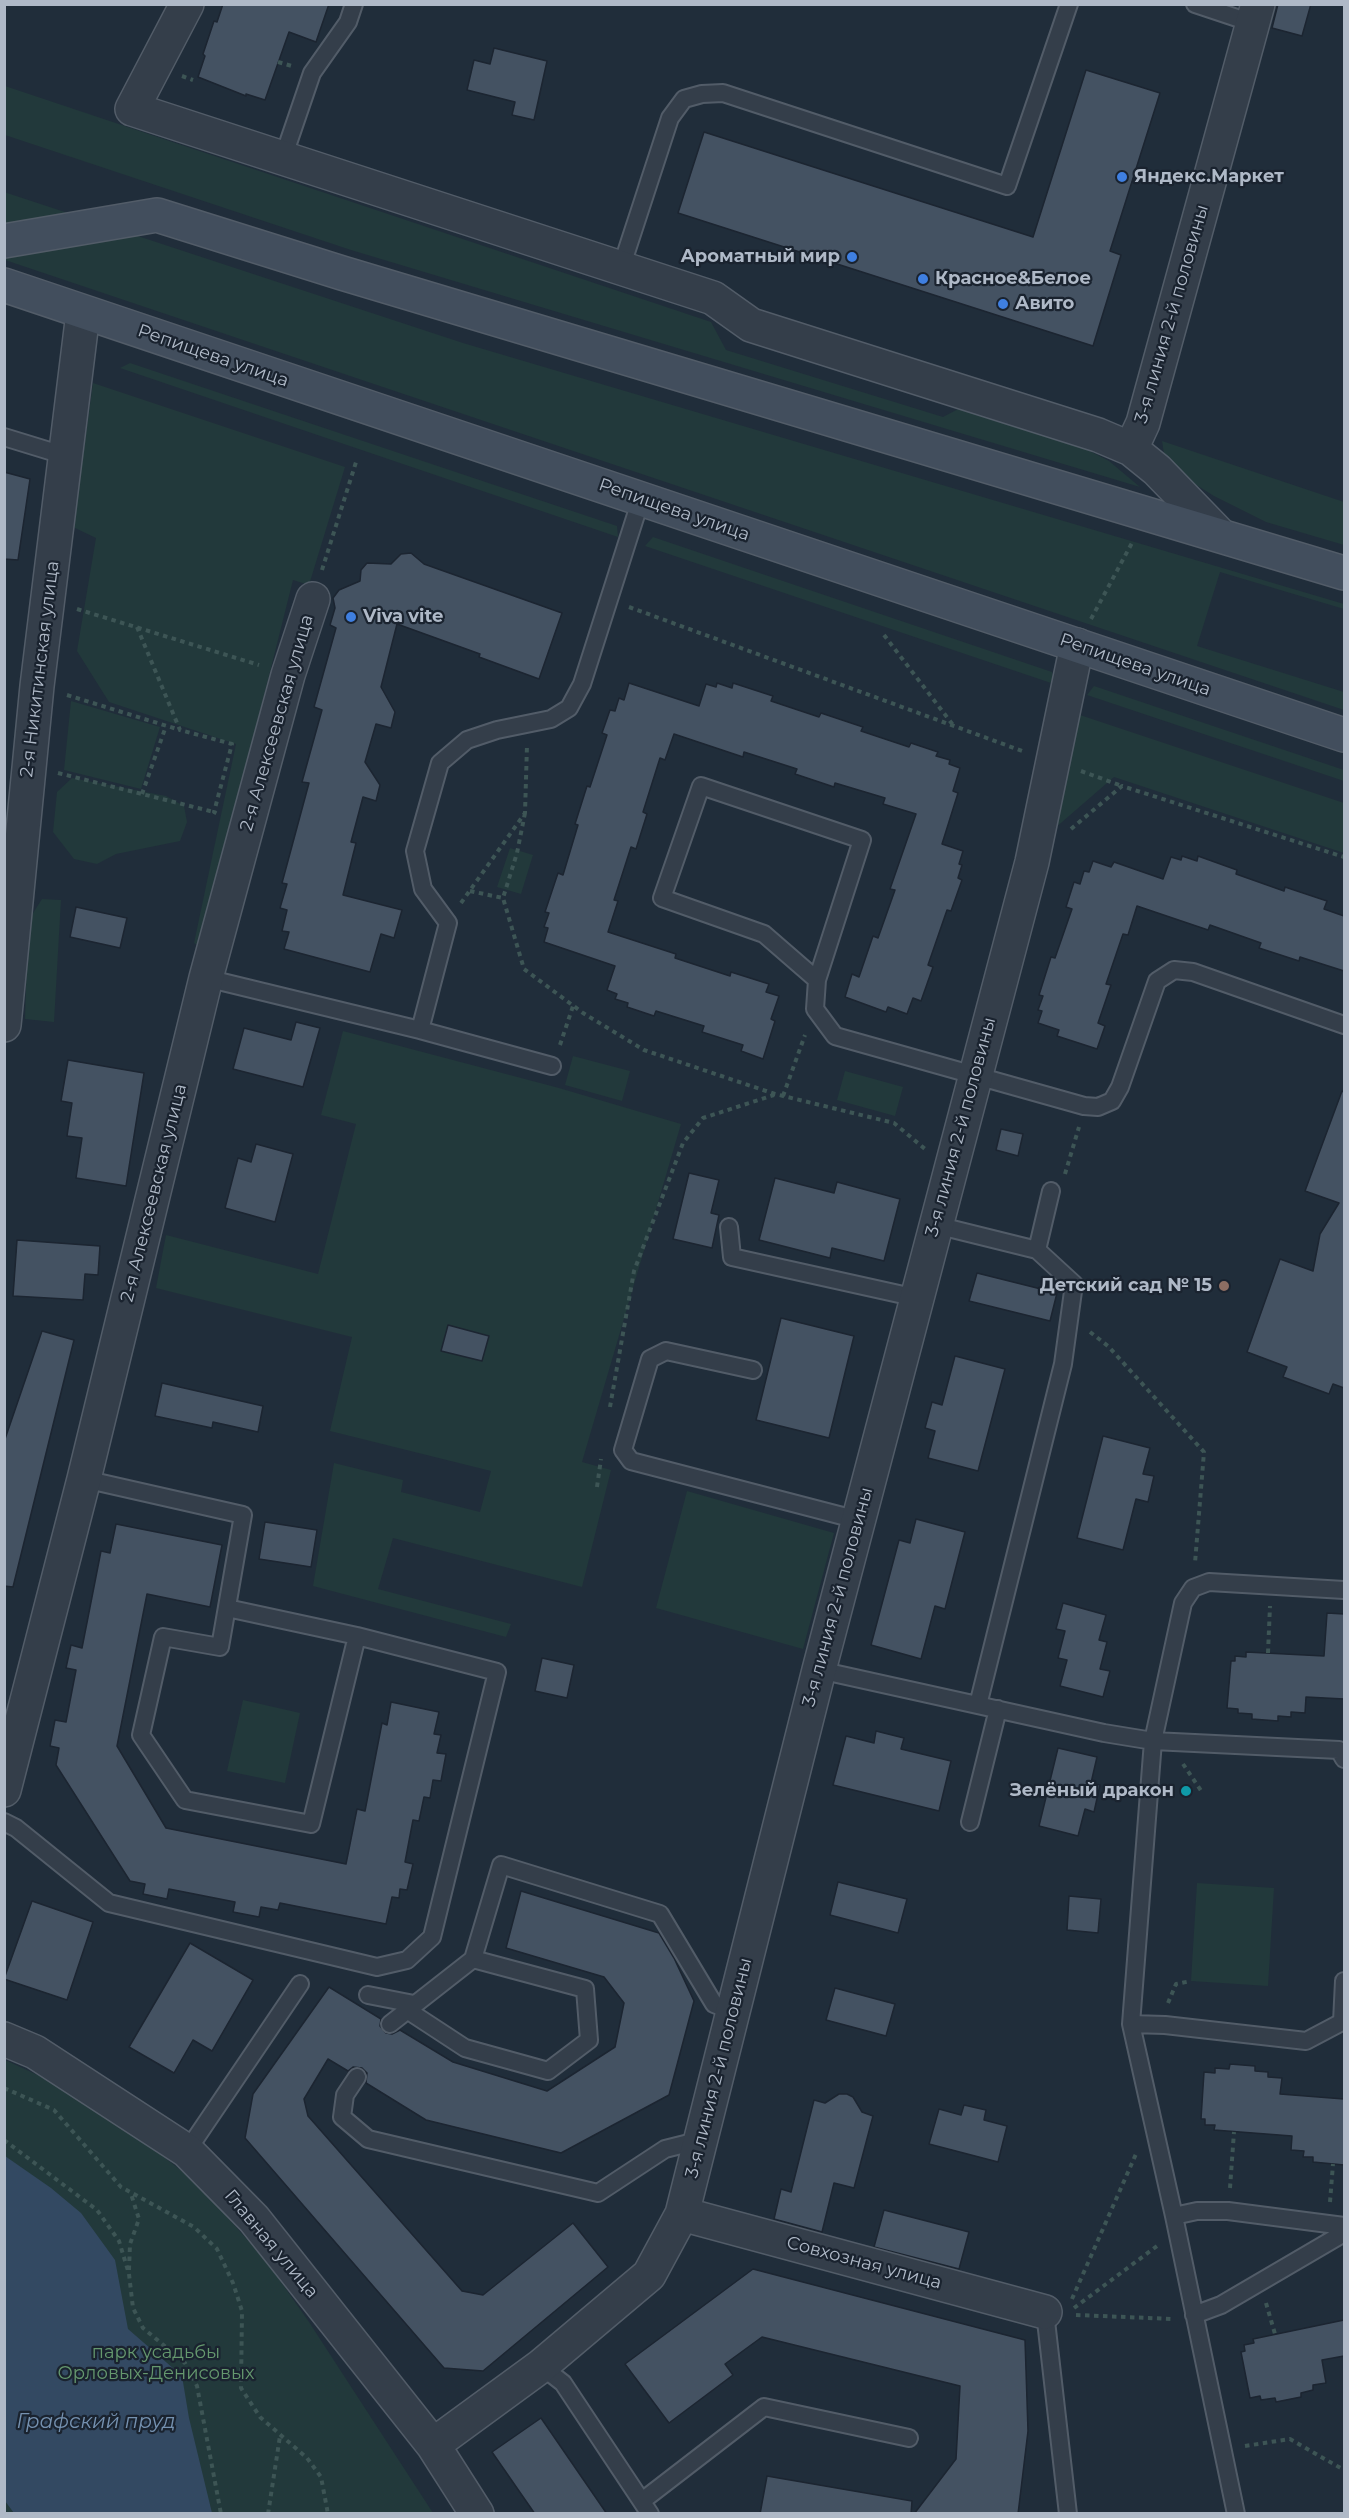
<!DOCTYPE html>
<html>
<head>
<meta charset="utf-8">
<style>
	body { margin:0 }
	#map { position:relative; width:1349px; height:2518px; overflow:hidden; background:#202d3a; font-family:Montserrat,sans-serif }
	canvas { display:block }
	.frame { position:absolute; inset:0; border:6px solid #afb9c7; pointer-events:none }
</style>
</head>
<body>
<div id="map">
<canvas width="1349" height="2518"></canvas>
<div class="frame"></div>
</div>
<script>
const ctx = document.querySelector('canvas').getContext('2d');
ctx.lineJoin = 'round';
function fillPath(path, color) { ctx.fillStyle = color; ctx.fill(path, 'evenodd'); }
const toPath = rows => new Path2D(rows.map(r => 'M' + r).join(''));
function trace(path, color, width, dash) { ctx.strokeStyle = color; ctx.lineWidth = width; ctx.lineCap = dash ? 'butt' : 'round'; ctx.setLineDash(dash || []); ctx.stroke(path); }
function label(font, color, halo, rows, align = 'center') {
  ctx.font = font + ' Montserrat,sans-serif'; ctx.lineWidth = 4.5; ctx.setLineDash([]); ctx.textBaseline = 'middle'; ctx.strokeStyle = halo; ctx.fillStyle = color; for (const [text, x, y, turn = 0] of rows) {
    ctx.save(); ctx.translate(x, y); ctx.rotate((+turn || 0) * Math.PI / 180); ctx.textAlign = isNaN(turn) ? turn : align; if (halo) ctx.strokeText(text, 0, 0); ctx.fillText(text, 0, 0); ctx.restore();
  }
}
fillPath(toPath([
	[5,86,711,322,726,350,943,417,962,407,1082,447,1109,461,1140,487,351,250,5,135],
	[4,192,463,343,1344,604,1344,609,1220,572,1197,646,1344,692,1344,710,5,260],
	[130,363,617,526,618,537,120,368],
	[93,383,345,467,309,585,293,580,201,947,194,943,236,744,109,702,77,651,96,538,73,527],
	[1162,441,1344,502,1344,545,1266,522,1214,496,1174,471,1165,460],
	[653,537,1052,672,1054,684,645,546],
	[1094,686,1344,770,1344,781,1087,695],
	[71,701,160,727,141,789,64,770],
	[1080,715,1344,803,1344,853,1114,777,1054,829],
	[72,778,166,796,184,806,187,822,180,841,116,854,97,864,74,859,53,832,57,792],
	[510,848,533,855,521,894,497,887],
	[42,899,61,900,54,1022,25,1019,28,921],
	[343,1031,559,1088,681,1124,582,1462,611,1470,582,1587,393,1538,378,1589,511,1624,506,1637,313,1586,334,1463,403,1480,401,1492,480,1512,491,1471,330,1431,352,1337,156,1288,166,1235,318,1274,356,1124,321,1115],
	[573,1056,630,1071,622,1101,565,1085],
	[845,1071,903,1087,895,1116,837,1100],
	[687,1491,834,1533,803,1649,656,1608],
	[243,1700,300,1713,285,1783,227,1771],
	[1197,1883,1274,1888,1268,1986,1191,1981],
	[5,2060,66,2088,128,2129,197,2183,267,2262,309,2322,433,2513,5,2514]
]), '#22393b');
fillPath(toPath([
	[5,2156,51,2188,81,2213,115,2260,128,2329,182,2376,189,2418,212,2513,14,2513,5,2501]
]), '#334962');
const building = toPath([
	[223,4,329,4,316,42,289,32,265,100,246,94,246,96,198,77,205,56,203,54,214,21,217,22,223,4],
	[1278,4,1311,4,1302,36,1272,28,1278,4],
	[494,48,547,61,534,120,512,115,515,102,467,90,474,60,490,64,494,48],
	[1086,70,1160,93,1110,251,1121,255,1093,346,678,213,704,132,1033,237,1086,70],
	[4,472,30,479,18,560,4,559,4,472],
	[411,553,424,564,562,613,539,679,479,657,480,654,397,624,381,687,395,712,391,728,376,724,365,762,380,785,376,801,363,797,351,842,356,843,343,895,402,910,394,938,381,934,370,972,284,949,289,932,282,931,287,910,280,908,287,884,282,883,309,783,302,782,322,710,314,707,336,628,330,625,335,608,333,598,339,590,360,581,361,570,367,563,391,564,401,554,411,553],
	[629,683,699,706,706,684,716,687,717,683,732,688,733,683,773,696,771,701,819,717,821,713,863,727,861,731,909,747,911,743,938,752,936,756,950,760,949,764,960,768,953,791,958,793,942,844,963,851,959,864,962,865,958,878,962,880,951,911,947,910,928,965,933,967,921,1001,913,998,907,1014,888,1007,886,1012,845,997,852,974,859,977,873,936,878,938,895,890,890,889,916,814,883,804,885,798,835,783,834,787,795,774,797,769,744,752,743,757,674,734,665,760,660,758,643,812,647,814,636,849,631,847,614,900,618,901,608,932,676,954,675,958,730,976,731,972,769,984,766,992,779,996,771,1019,775,1021,763,1059,741,1051,743,1045,702,1032,704,1026,656,1011,654,1016,627,1007,628,1003,615,999,617,994,607,990,615,966,544,942,548,928,544,927,549,913,545,912,558,873,563,875,578,825,575,824,587,786,590,787,607,735,602,733,610,710,615,711,619,698,624,700,629,683],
	[1182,856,1197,861,1198,856,1237,870,1236,874,1284,891,1285,887,1327,901,1324,909,1344,916,1344,971,1300,957,1299,961,1259,948,1261,943,1210,925,1208,930,1137,906,1128,935,1123,934,1106,984,1111,985,1098,1023,1105,1026,1097,1049,1057,1036,1059,1030,1038,1023,1042,1011,1038,1010,1043,996,1039,995,1051,957,1055,958,1072,909,1066,907,1074,882,1080,884,1084,871,1089,872,1093,861,1111,867,1114,862,1163,879,1171,857,1181,860,1182,856],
	[76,907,127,918,120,948,70,937,76,907],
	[296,1022,320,1028,303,1087,233,1069,244,1028,291,1040,296,1022],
	[68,1060,144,1073,126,1186,76,1178,82,1138,67,1136,72,1103,61,1101,68,1060],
	[1342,1091,1344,1092,1344,1388,1333,1384,1329,1394,1283,1377,1287,1367,1247,1352,1280,1259,1313,1271,1320,1234,1339,1203,1305,1191,1342,1091],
	[1001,1129,1023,1134,1018,1156,996,1150,1001,1129],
	[256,1144,293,1154,275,1222,225,1208,238,1158,251,1162,256,1144],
	[689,1173,719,1180,711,1213,719,1215,712,1248,673,1239,689,1173],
	[775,1178,834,1193,837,1182,900,1199,884,1261,832,1248,830,1258,759,1240,775,1178],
	[17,1240,100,1246,98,1275,85,1274,83,1300,13,1296,17,1240],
	[977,1273,1057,1293,1050,1321,969,1301,977,1273],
	[781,1318,854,1336,829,1438,756,1420,781,1318],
	[448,1325,489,1336,482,1361,441,1351,448,1325],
	[42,1331,74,1340,13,1587,4,1586,4,1442,42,1331],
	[955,1356,1005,1369,978,1471,928,1458,935,1431,925,1428,932,1402,942,1405,955,1356],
	[162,1383,263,1406,258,1432,213,1422,212,1428,155,1416,162,1383],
	[1103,1436,1150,1448,1143,1474,1154,1476,1148,1502,1136,1499,1123,1550,1077,1538,1103,1436],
	[916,1519,965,1532,945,1609,935,1606,921,1659,871,1645,899,1540,910,1543,916,1519],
	[265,1522,317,1530,311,1567,259,1559,265,1522],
	[116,1524,222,1545,210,1607,147,1594,117,1746,166,1828,346,1864,357,1809,365,1811,382,1723,387,1725,391,1702,439,1712,434,1734,441,1735,437,1753,446,1754,441,1781,433,1780,430,1798,424,1797,419,1821,413,1820,405,1862,413,1864,407,1890,400,1889,399,1898,392,1897,386,1924,280,1903,278,1910,261,1907,259,1917,233,1912,235,1902,169,1889,167,1899,143,1894,145,1884,130,1881,56,1765,59,1748,50,1746,55,1720,66,1722,76,1670,66,1668,71,1645,82,1648,101,1551,110,1553,116,1524],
	[1063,1603,1106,1615,1099,1640,1107,1642,1100,1669,1110,1671,1103,1697,1060,1686,1067,1660,1058,1658,1065,1631,1056,1629,1063,1603],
	[1327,1613,1344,1614,1344,1699,1306,1697,1305,1713,1291,1712,1291,1717,1278,1716,1278,1721,1252,1719,1252,1714,1238,1713,1238,1709,1227,1708,1231,1661,1235,1661,1235,1656,1246,1657,1246,1652,1324,1656,1327,1613],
	[542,1658,574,1665,567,1698,535,1691,542,1658],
	[876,1731,904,1738,901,1749,951,1761,939,1811,833,1785,846,1736,874,1743,876,1731],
	[1058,1748,1097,1757,1091,1783,1100,1785,1094,1812,1085,1809,1078,1836,1039,1826,1058,1748],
	[838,1882,907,1899,898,1933,830,1915,838,1882],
	[521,1891,659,1933,674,1958,694,2001,669,2095,561,2153,426,2120,366,2083,367,2073,362,2068,353,2067,348,2071,328,2059,304,2099,308,2116,462,2291,483,2295,573,2223,608,2267,483,2371,444,2368,245,2138,253,2094,329,1987,381,2019,380,2026,386,2033,392,2034,400,2030,453,2062,547,2091,615,2047,624,2003,604,1977,506,1948,521,1891],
	[1069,1896,1101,1899,1098,1933,1067,1930,1069,1896],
	[32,1901,93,1922,67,2000,4,1979,32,1901],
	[190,1943,253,1980,212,2051,193,2040,174,2073,129,2047,190,1943],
	[835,1988,895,2004,886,2036,826,2020,835,1988],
	[1230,2064,1255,2066,1255,2071,1268,2072,1268,2077,1282,2078,1280,2094,1344,2099,1344,2165,1313,2162,1313,2157,1303,2157,1304,2151,1291,2150,1292,2136,1214,2130,1215,2125,1205,2125,1205,2119,1201,2119,1204,2072,1215,2073,1215,2068,1229,2069,1230,2064],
	[839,2094,847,2094,853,2097,862,2112,873,2116,854,2188,834,2183,822,2232,774,2219,781,2189,791,2192,814,2100,825,2103,839,2094],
	[964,2105,986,2110,984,2120,1007,2126,998,2162,929,2144,939,2109,961,2115,964,2105],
	[884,2210,969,2232,959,2269,874,2247,884,2210],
	[753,2269,1025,2340,1028,2431,1018,2514,914,2514,956,2459,960,2386,762,2337,725,2364,733,2375,669,2423,625,2364,753,2269],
	[1344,2320,1344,2356,1322,2360,1326,2383,1313,2385,1313,2390,1301,2393,1301,2397,1276,2402,1275,2398,1261,2400,1260,2396,1250,2398,1241,2352,1245,2351,1244,2345,1254,2343,1253,2339,1344,2320],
	[541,2418,607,2514,535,2514,492,2452,541,2418],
	[767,2476,912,2501,911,2514,760,2514,767,2476]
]);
fillPath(building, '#445262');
trace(building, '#1c2531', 1.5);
const lane = toPath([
	[1195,4,1252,23],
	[283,158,312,73,348,22,354,4],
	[621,268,670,118,684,99,702,94,723,93,1007,186,1069,4],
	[4,437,66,456],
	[206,978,420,1030,448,923,423,889,415,851,440,763,467,740,497,730,551,719,569,708,582,684,641,499],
	[817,980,764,934,662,898,701,786,862,840,817,980,815,1009,835,1036,1084,1106,1098,1107,1112,1101,1120,1087,1157,981,1174,970,1193,972,1344,1025],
	[420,1030,552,1066],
	[936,1225,1037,1250,1074,1284,1063,1364,978,1705],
	[729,1227,732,1257,917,1298],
	[1037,1250,1051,1191],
	[753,1370,666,1351,650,1359,623,1450,631,1461,858,1520],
	[84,1479,243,1515,220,1647,163,1637,141,1735,185,1800,311,1824,357,1636],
	[819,1670,1104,1733,1153,1741,1339,1750,1344,1759],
	[4,1822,16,1828,109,1903,377,1967,407,1960,432,1937,497,1672,357,1636,227,1608],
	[970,1822,998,1709],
	[368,1995,414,2004],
	[407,2010,465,2048,548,2071,589,2040,585,1989,473,1959],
	[390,2024,473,1959,501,1865,660,1914,714,2004,734,2012],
	[1131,2024,1165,2025,1306,2041,1342,2022,1344,1981],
	[357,2077,345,2095,342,2117,368,2139,598,2193,665,2149,701,2140],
	[187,2151,300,1984],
	[1174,2216,1197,2211,1228,2211,1344,2226],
	[1045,2312,1068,2514],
	[1194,2315,1221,2305,1344,2233],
	[541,2366,563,2383,650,2514],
	[642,2501,764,2407,909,2438],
	[1236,2514,1174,2216,1131,2024,1153,1741,1183,1603,1193,1588,1209,1582,1344,1590]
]);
const street = toPath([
	[187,4,132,109,713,298,751,325,1098,435,1131,449,1157,470,1220,535],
	[1131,449,1143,423,1258,4],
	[4,1025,37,686,83,313],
	[4,1790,84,1479,206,978,288,675,313,599],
	[4,2039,35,2052,187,2151,254,2219,433,2445,477,2514],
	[682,2214,1045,2312],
	[433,2445,541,2366,649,2275,682,2214,819,1670,1032,862,1077,645]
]);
const secondary = toPath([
	[4,241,157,215,342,273,1344,573],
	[4,285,1344,735]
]);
trace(lane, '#525c68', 20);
trace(street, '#525c68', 36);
trace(secondary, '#525c68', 36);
trace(toPath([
	[278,62,292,66],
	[182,76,193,80],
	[322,570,357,459],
	[629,607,1025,752],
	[77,609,259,665],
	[1091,619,1133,541],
	[137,627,180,730,232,744,214,812,218,814],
	[884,635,953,725],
	[67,695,180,730],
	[1081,771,1122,786],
	[58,773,214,812],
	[142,794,166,726],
	[525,813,517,853,503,898,524,969,583,1013,644,1050,775,1094,894,1123,925,1149],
	[1071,829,1122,786,1344,857],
	[470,891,503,898],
	[461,903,525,813,527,745],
	[560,1045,573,1006],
	[783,1096,805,1035],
	[1065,1174,1079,1127],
	[1090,1332,1108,1346,1204,1452,1195,1563],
	[610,1407,634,1271,683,1143,703,1118,774,1095],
	[597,1487,601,1459],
	[1268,1653,1270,1606],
	[1183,1764,1202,1792],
	[1168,2003,1176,1984,1191,1981],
	[4,2088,54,2110,121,2187,194,2227,217,2249,233,2283,242,2311,241,2388,260,2417,307,2458,321,2477,328,2514],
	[4,2140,97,2210,119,2241,129,2274,133,2308,143,2328,185,2363,197,2386,221,2514],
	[1230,2188,1234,2132],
	[1330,2202,1333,2164],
	[129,2270,130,2244,139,2219,131,2194],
	[1072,2299,1136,2154],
	[1266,2303,1275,2334],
	[1074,2308,1157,2246],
	[1076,2315,1173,2319],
	[1245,2446,1290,2439,1344,2470],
	[268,2514,280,2436]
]), '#3d5555', 4, [4.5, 4.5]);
trace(lane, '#343e4a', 16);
trace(street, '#343e4a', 33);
trace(secondary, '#424e5d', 33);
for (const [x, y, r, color] of [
	[1122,177,6,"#3f7fe0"],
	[852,257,6,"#3f7fe0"],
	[923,279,6,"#3f7fe0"],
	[1003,304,6,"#3f7fe0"],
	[351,617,6,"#3f7fe0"],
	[1224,1286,6,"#8d6e63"],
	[1186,1791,6,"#0f9aa8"]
]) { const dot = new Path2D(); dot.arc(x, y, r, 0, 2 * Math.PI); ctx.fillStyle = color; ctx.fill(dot); trace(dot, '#1a232f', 2); }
label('bold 18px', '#afb9c7', '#1a232f', [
	["Яндекс.Маркет",1134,177],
	["Ароматный мир",840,257,"right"],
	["Красное&Белое",935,279],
	["Авито",1015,304],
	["Viva vite",363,617],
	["Детский сад № 15",1212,1286,"right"],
	["Зелёный дракон",1174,1791,"right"]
], 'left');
label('18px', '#afb9c7', '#1a232f', [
	["3-я линия 2-й половины",1172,314,-74],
	["Репищева улица",213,356,19],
	["Репищева улица",674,510,19],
	["Репищева улица",1135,665,19],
	["2-я Никитинская улица",40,669,-83],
	["2-я Алексеевская улица",277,723,-74],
	["3-я линия 2-й половины",961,1127,-75],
	["2-я Алексеевская улица",154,1193,-76],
	["3-я линия 2-й половины",838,1597,-75],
	["3-я линия 2-й половины",719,2068,-76],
	["Главная улица",271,2244,50],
	["Совхозная улица",864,2263,15]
]);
label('18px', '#65986e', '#1a232f', [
	["парк усадьбы",156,2353],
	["Орловых-Денисовых",156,2374]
]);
label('italic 20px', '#7591b0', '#1a232f', [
	["Графский пруд",96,2422]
]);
</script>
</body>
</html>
